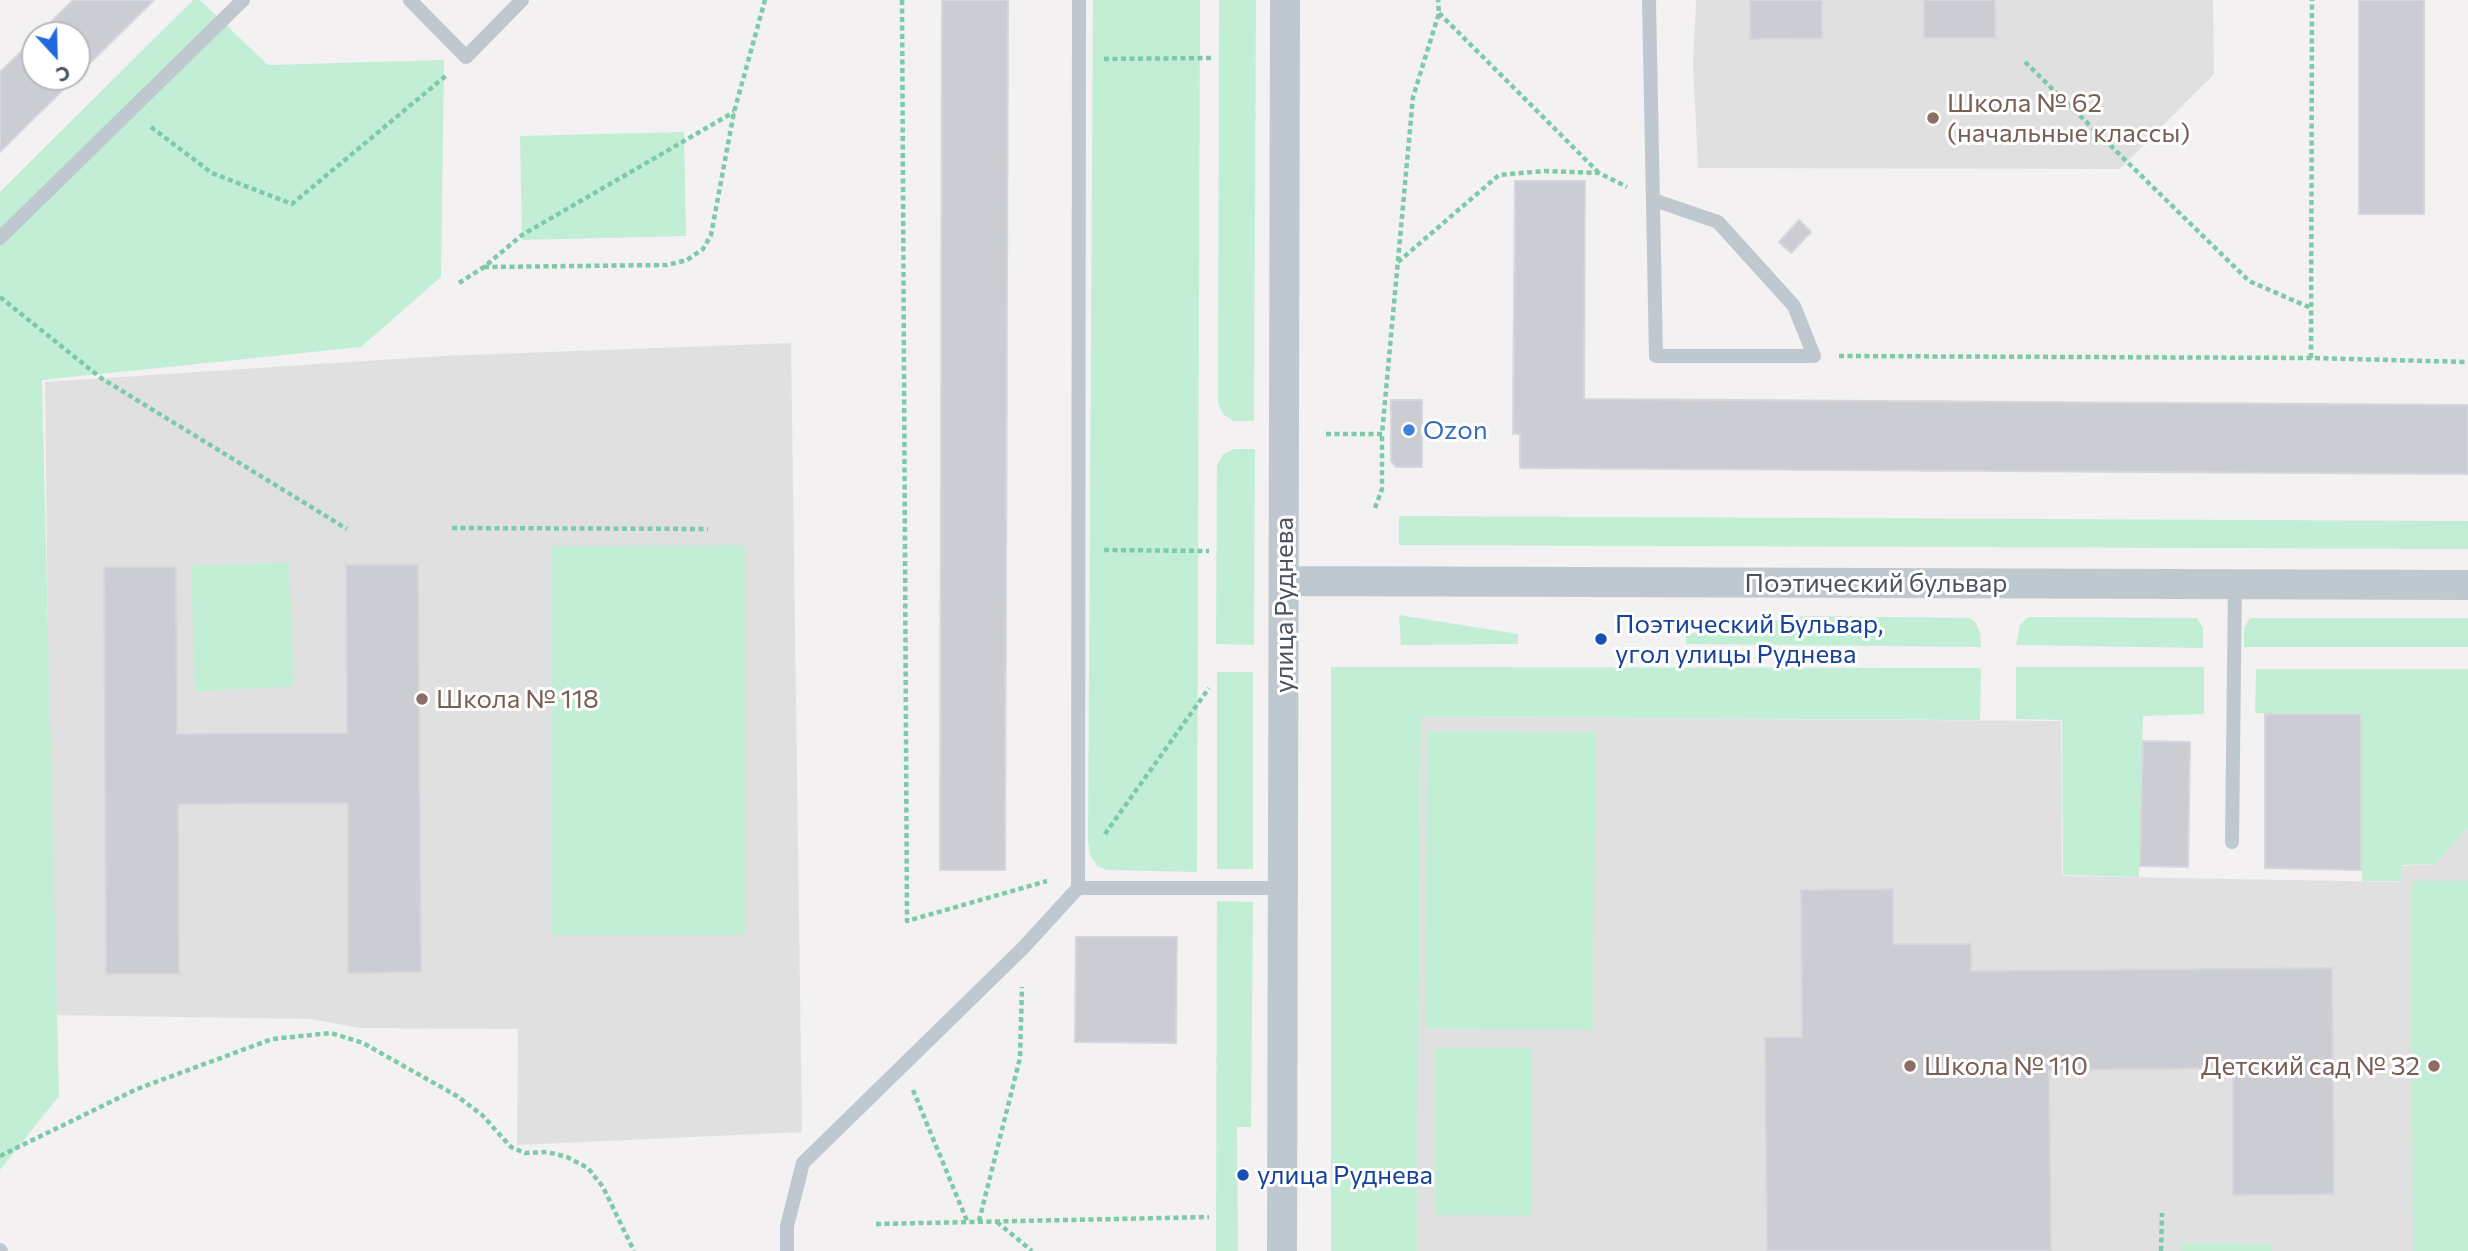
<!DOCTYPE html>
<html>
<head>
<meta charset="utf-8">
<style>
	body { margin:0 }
	#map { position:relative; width:2468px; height:1251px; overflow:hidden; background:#f3f1f1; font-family:Commissioner,sans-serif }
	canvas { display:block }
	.north { position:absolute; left:21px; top:21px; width:70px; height:70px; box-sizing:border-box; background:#fff; border:2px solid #b7babf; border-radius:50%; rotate:158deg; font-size:19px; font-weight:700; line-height:28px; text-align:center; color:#4a535e }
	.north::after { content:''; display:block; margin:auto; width:24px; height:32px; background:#2368dc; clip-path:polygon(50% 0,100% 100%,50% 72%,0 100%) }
</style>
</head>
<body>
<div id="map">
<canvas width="2468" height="1251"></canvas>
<div class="north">С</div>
</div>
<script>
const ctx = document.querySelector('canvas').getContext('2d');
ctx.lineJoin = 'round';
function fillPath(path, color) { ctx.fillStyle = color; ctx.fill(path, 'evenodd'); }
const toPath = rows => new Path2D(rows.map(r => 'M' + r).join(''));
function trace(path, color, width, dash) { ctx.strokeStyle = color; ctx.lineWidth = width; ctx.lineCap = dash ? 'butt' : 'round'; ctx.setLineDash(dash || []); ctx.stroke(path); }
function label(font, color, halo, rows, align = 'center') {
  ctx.font = font + ' Commissioner,sans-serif'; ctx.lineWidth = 6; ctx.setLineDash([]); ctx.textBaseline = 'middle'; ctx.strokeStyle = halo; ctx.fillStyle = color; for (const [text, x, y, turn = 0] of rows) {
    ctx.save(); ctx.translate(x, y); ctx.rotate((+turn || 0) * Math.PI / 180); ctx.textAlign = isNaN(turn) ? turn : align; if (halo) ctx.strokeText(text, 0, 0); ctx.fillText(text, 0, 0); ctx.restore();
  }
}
fillPath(toPath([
	[1696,0,2213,0,2214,74,2120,169,1698,168,1693,65],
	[791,343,802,1132,517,1145,518,1029,361,1028,310,1019,52,1015,45,382,442,356],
	[1421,717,2061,721,2062,876,2401,882,2402,866,2435,864,2468,828,2468,1251,1417,1251]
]), '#e1e0e0');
fillPath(toPath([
	[193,0,200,0,268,65,444,60,441,277,361,347,42,380,59,1096,0,1170,0,192],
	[1093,0,1200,0,1197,872,1107,870,1097,866,1090,855,1088,842],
	[1219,0,1256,0,1254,421,1234,421,1224,415,1218,404],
	[684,132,686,236,522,240,520,136],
	[1234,449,1255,449,1254,645,1216,644,1217,465,1223,454],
	[1399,516,2468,521,2468,549,1399,545],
	[746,545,746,935,552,935,552,546],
	[289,562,294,687,195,691,191,566],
	[1399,615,1518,634,1518,644,1401,645],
	[1806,616,1970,618,1976,623,1980,633,1981,647,1686,644,1686,634],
	[2028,617,2197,618,2203,628,2203,648,2016,645,2020,625],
	[2250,618,2468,618,2468,647,2244,647,2244,628],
	[1331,667,1981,668,1980,720,1421,717,1417,1251,1331,1251],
	[2016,667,2204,667,2204,714,2143,716,2139,877,2063,875,2062,720,2016,719],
	[2256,669,2468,669,2468,828,2435,864,2402,865,2401,881,2362,881,2362,713,2255,713],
	[1217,672,1253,672,1253,869,1217,869],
	[1427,731,1596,732,1593,1030,1425,1029],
	[2411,881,2468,881,2468,1251,2413,1251],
	[1217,901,1253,902,1251,1127,1237,1127,1238,1251,1216,1251],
	[1436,1048,1532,1048,1532,1216,1436,1215],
	[2182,1243,2272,1244,2271,1251,2182,1251]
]), '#c3eed6');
const building = toPath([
	[73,0,154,0,77,76,77,35,38,35,73,0],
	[942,0,1008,0,1005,870,940,870,942,0],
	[1750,0,1822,0,1822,38,1750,39,1750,0],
	[1924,0,1995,0,1995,38,1924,38,1924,0],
	[2359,0,2424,0,2424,214,2359,214,2359,0],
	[35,38,35,77,76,77,0,152,0,72,35,38],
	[1515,181,1585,181,1584,399,2468,405,2468,474,1520,468,1520,434,1513,434,1515,181],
	[1799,220,1811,232,1791,253,1779,242,1799,220],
	[1391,400,1422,400,1422,467,1396,467,1391,461,1391,400],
	[346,565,418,565,421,972,348,973,348,803,178,804,179,974,106,974,104,567,176,567,177,734,347,733,346,565],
	[2265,714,2361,714,2361,870,2265,868,2265,714],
	[2143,741,2190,742,2188,867,2140,866,2143,741],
	[1893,889,1893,944,1971,944,1971,971,2332,968,2334,1194,2233,1195,2233,1068,2049,1070,2051,1251,1767,1251,1765,1038,1802,1037,1801,890,1893,889],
	[1076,937,1177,937,1176,1043,1075,1042,1076,937]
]);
fillPath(building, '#cbcdd3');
trace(building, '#d6d7dc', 2);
trace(toPath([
	[902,0,907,921,1047,881],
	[1439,13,1598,172],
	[1104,59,1212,58],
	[2025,62,2249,281,2311,308],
	[151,127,212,173,292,204,448,74],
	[1398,262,1499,175,1545,171,1599,173,1627,187],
	[484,267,667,265,687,260,703,249,711,235,734,112,765,0],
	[459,283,484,267,522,235,734,112],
	[0,297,101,378,347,529],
	[1839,356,2311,358,2468,362],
	[2311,358,2312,0],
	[1326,434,1382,434,1413,97,1439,13,1438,0],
	[1375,508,1382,489,1382,434],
	[452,528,708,529],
	[1104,550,1209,551],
	[1105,834,1209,688],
	[913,1090,967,1221],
	[0,1156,137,1089,272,1039,331,1033,363,1043,457,1096,482,1115,511,1147,525,1153,547,1152,567,1157,588,1168,603,1187,634,1251],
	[979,1221,1020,1058,1022,987],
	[997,1222,1032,1251],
	[876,1224,1209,1217],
	[2161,1251,2162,1213]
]), '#7ccaa9', 4.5, [5, 3.5]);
trace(toPath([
	[410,0,466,57,522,0],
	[1649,0,1656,356,1814,356,1794,306,1718,222,1654,200],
	[0,238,243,0],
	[2232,842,2235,584],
	[1078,888,1283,888],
	[0,1250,1,1251],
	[787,1251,787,1226,803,1163,1023,948,1078,888,1079,0]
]), '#c0c8cf', 14);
trace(toPath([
	[1284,581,2468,585],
	[1282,1251,1285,0]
]), '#c0c8cf', 30);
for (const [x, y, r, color] of [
	[1933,118,7,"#8d6e63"],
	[1409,430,7,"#3f7fe0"],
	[1601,639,7,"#1a4fb4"],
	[422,699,7,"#8d6e63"],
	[1910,1066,7,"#8d6e63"],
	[2434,1066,7,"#8d6e63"],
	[1243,1175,7,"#1a4fb4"]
]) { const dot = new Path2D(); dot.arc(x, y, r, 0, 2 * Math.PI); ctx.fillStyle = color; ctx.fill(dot); trace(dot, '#fff', 2.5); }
label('26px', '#785e54', '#fff', [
	["Школа № 62",1947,103],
	["(начальные классы)",1947,133],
	["Школа № 118",436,699],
	["Школа № 110",1924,1066],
	["Детский сад № 32",2420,1066,"right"]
], 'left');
label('26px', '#366cbe', '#fff', [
	["Ozon",1423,430]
], 'left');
label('26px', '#4a535e', '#fff', [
	["Поэтический бульвар",1876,583],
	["улица Руднева",1284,605,-90]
]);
label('26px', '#164399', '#fff', [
	["Поэтический Бульвар,",1615,624],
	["угол улицы Руднева",1615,654],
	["улица Руднева",1257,1175]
], 'left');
</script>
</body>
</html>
